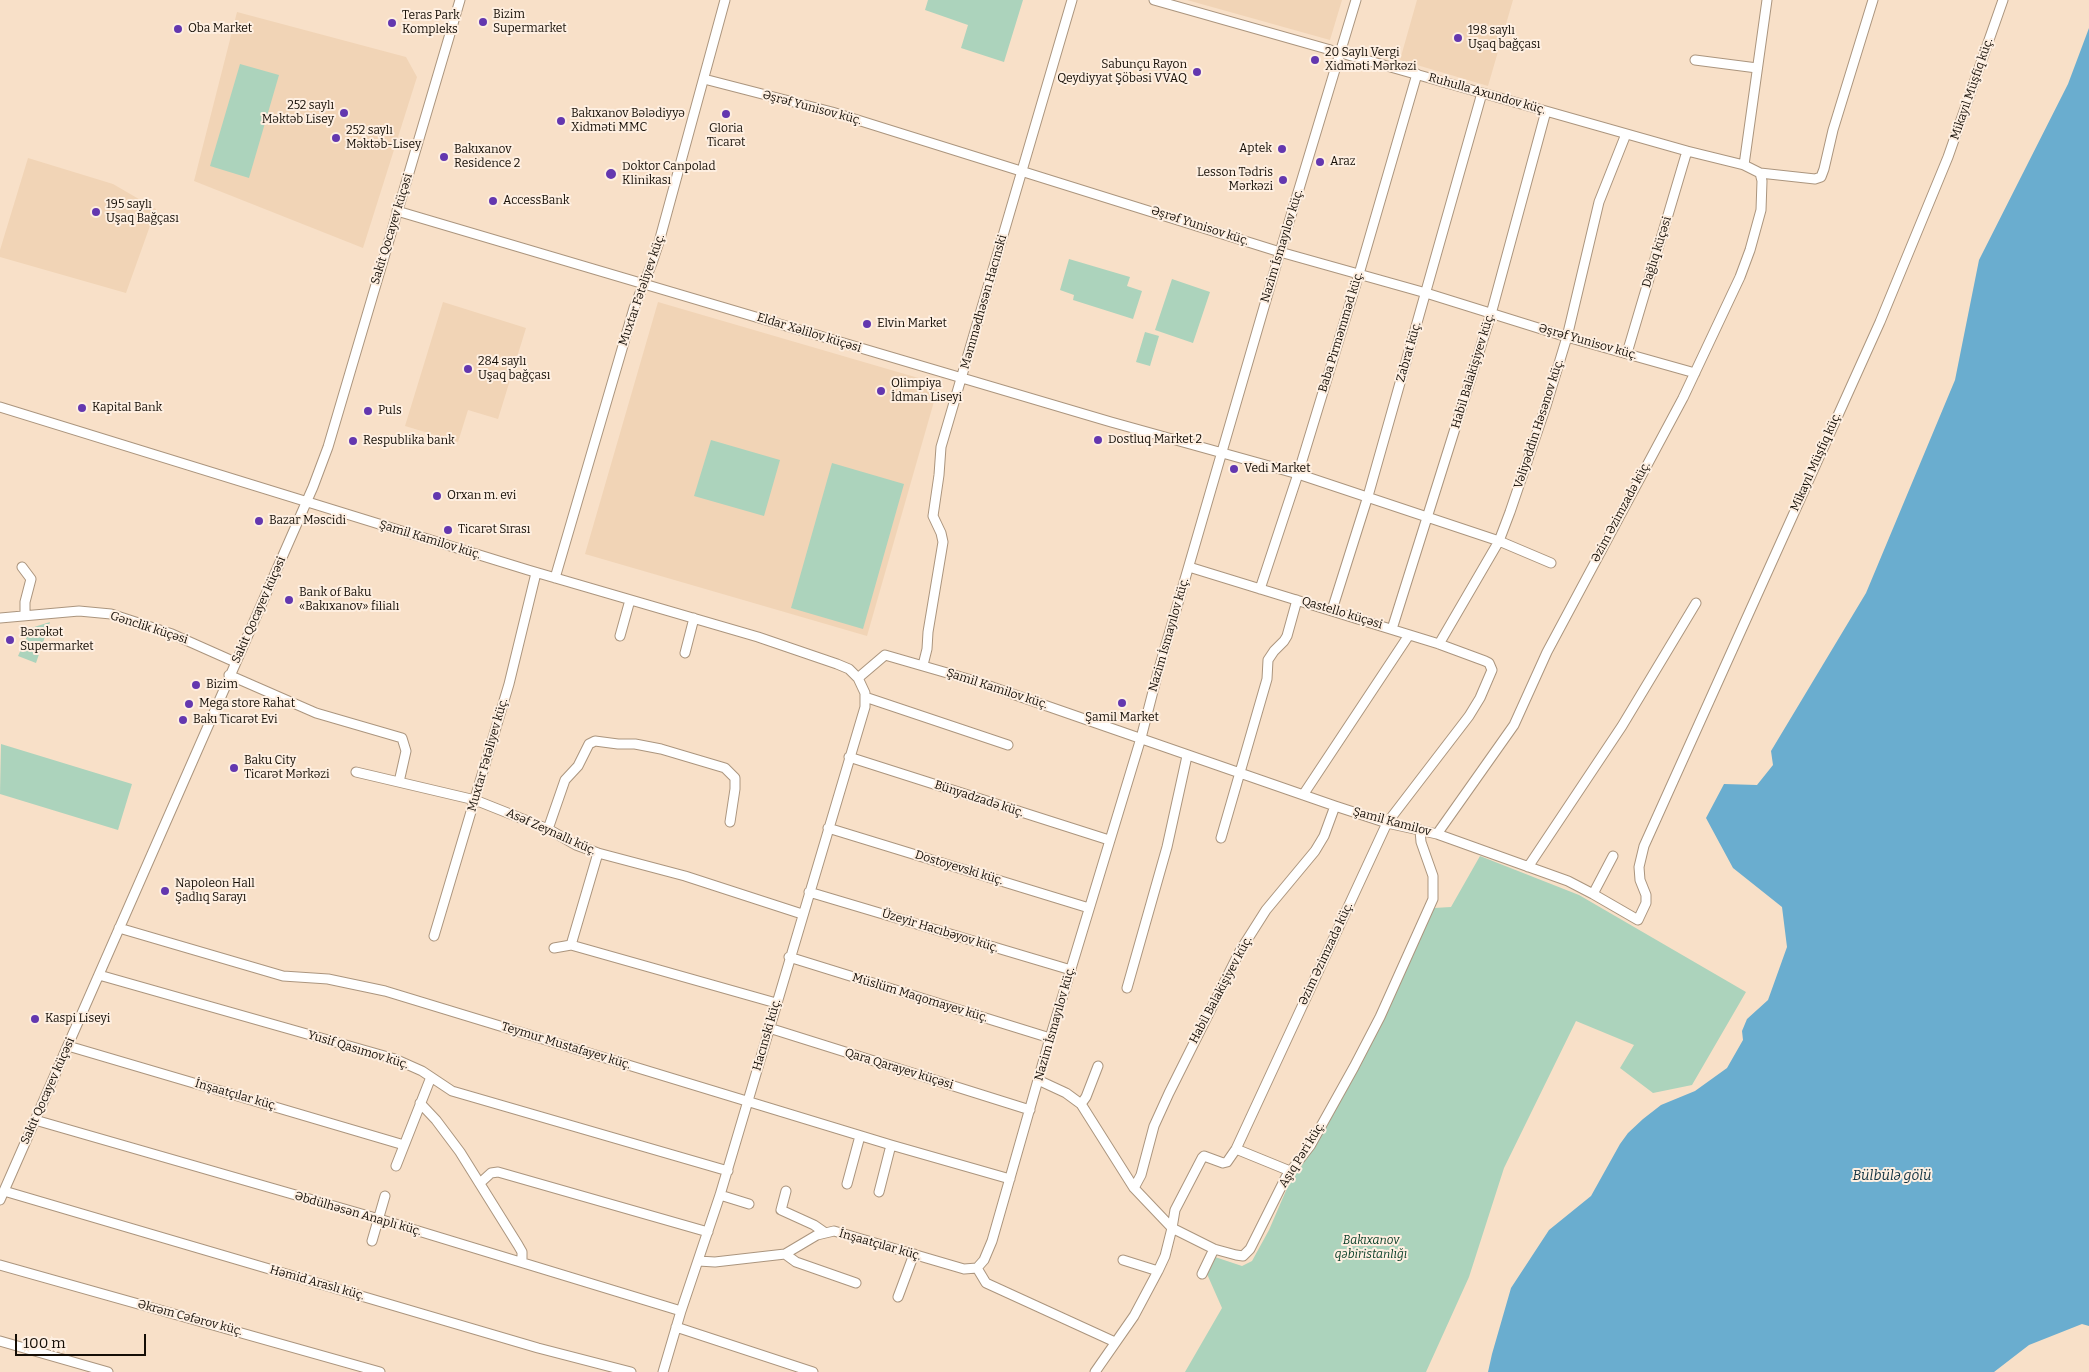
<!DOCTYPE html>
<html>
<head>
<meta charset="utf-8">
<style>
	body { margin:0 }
	#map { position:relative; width:2089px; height:1372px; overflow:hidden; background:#f8e0c8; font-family:Bitter,serif }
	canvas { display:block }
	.scale { position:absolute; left:15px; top:1334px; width:131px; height:22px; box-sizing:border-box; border:2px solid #150e06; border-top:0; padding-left:6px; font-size:15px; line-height:18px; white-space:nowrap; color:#150e06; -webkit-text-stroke:4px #feefe1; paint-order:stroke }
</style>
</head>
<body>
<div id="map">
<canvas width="2089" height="1372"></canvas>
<div class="scale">100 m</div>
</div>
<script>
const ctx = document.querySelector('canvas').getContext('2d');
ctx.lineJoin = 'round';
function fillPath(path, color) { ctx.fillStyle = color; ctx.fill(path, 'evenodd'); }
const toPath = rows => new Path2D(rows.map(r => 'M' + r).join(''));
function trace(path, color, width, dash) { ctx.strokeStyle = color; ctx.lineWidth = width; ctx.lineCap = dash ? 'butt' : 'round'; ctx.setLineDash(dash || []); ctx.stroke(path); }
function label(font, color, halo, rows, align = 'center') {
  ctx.font = font + ' Bitter,serif'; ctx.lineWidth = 4; ctx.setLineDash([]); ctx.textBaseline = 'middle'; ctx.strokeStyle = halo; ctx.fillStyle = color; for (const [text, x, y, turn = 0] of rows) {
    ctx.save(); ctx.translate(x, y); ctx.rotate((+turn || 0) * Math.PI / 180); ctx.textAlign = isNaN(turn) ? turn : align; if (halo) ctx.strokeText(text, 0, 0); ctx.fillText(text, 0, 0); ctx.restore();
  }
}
fillPath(toPath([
	[1187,0,1342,0,1330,40],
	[1417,0,1513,0,1488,86,1400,60],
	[237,12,406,57,417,77,363,248,194,181],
	[28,158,113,184,156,209,126,293,0,257,0,250],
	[443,302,526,328,498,419,468,410,458,442,405,426],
	[658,302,939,384,867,636,585,554]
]), '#f1d4b6');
fillPath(toPath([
	[928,0,1023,0,1004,62,961,48,968,25,925,10],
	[240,64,279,75,249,178,210,166],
	[1069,259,1130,277,1127,286,1142,291,1133,319,1073,300,1074,295,1060,290],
	[1172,279,1210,292,1193,343,1155,330],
	[1145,332,1159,336,1150,366,1136,362],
	[711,440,780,460,764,516,694,496],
	[832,463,904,484,863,629,791,608],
	[50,622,36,663,18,656,31,628],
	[1,744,132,784,118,830,0,794],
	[1480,856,1579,895,1746,992,1692,1085,1653,1093,1620,1068,1634,1045,1576,1021,1504,1168,1469,1277,1426,1372,1185,1372,1222,1308,1207,1274,1215,1257,1242,1266,1252,1261,1269,1230,1294,1172,1313,1149,1365,1053,1434,908,1451,907]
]), '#acd3bc');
fillPath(toPath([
	[2089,28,2089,1326,2082,1324,2029,1345,1994,1372,1488,1372,1492,1354,1511,1288,1549,1230,1591,1196,1620,1144,1628,1133,1643,1119,1661,1105,1695,1091,1727,1068,1743,1040,1742,1031,1747,1019,1768,1000,1787,947,1782,907,1733,868,1706,818,1724,784,1757,785,1773,765,1771,751,1866,593,1955,380,1979,260,2068,84]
]), '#6aadcf');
const minor = toPath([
	[1154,0,1687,151,1744,165,1760,173,1815,179,1821,177,1824,169,1833,130,1873,0],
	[1695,60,1757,68],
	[704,79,832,112,1280,252,1426,293,1567,337,1695,373],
	[1744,165,1767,0],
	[397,211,1111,422,1298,474,1499,541,1551,563],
	[1627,353,1687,151],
	[0,407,528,570,758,637,837,664,849,669,858,678,865,693,865,707,720,1195,681,1311,663,1372],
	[22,567,31,579,25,602,25,615],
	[555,578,634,308,652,263,659,242,725,0],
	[1260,589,1298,474,1359,274,1417,74],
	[1332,610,1368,496,1482,93],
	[0,618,79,611,111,614,172,634,235,662],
	[1392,629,1491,314,1546,111],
	[620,636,630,600],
	[1439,644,1499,541,1510,512,1546,406,1567,337,1599,202,1626,134],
	[685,653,694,618],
	[923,665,927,649,928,632,943,542,941,533,933,516,939,475,941,447,1072,0],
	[229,675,316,713,402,738,406,751,399,782],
	[858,678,885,655,975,681,1335,806,1387,823,1437,834,1490,853,1568,881,1593,894,1638,920,1646,903,1646,895,1640,880,1639,867,1644,846,1880,322,1948,157,2003,0],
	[865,697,1008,745],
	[849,757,1109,840],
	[356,772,475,800,548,829,576,845,598,853,685,876,802,914],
	[1303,795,1409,635],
	[828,828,1089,908],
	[548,829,565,780,578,766,589,744,595,741,618,744,635,744,661,749,725,768,735,778,735,789,730,822],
	[1437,834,1514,725,1547,652,1683,398,1740,277,1750,250,1761,210,1762,181,1760,173],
	[1221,838,1267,679,1268,660,1274,651,1284,641,1287,636,1297,600],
	[598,853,571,945,776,1003],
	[1528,867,1622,726,1696,603],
	[809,892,1071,970],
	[1593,894,1613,856],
	[119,928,283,976,328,979,385,991,891,1145,1010,1179],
	[434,936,509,684,536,573],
	[554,948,571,945],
	[789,957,1050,1038],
	[99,975,395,1059,422,1071,452,1091,728,1171],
	[1127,988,1167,847,1187,756],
	[769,1028,1030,1110],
	[68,1046,404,1145],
	[1038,1080,1066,1093,1081,1104,1134,1188,1172,1228],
	[420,1103,436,1120,460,1152,518,1245,522,1252,522,1262],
	[1081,1104,1086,1097,1098,1066],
	[35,1120,379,1219,681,1311],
	[1236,1149,1290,1171],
	[396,1166,431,1077],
	[480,1183,491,1173,498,1172,708,1232],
	[847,1184,860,1136],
	[1134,1188,1141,1175,1154,1126,1169,1093,1240,951,1266,910,1315,851,1324,836,1335,806],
	[4,1191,538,1348,631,1372],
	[786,1191,781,1210,814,1225,824,1232],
	[879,1192,891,1145],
	[720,1195,749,1204],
	[0,1200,313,487,328,447,460,0],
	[1172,1228,1175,1210,1202,1158,1204,1156,1223,1163,1227,1162,1236,1149,1387,823,1469,716,1480,698,1492,670,1489,663,1485,661,1439,644,1189,567],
	[372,1241,385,1196],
	[785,1254,796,1262,856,1283],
	[1123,1260,1158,1271],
	[698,1261,715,1262,785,1254,817,1235,834,1231,964,1269,977,1268],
	[0,1265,380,1372],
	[977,1268,984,1260,992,1241,1050,1038,1141,738,1158,672,1280,252,1356,0],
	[977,1268,986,1283,1115,1342],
	[1202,1274,1214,1249],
	[898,1297,914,1254],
	[676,1327,813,1372],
	[0,1341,108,1372],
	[1095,1372,1134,1316,1158,1271,1165,1256,1172,1228,1214,1249,1236,1255,1243,1256,1250,1249,1286,1177,1310,1146,1354,1067,1380,1017,1433,899,1433,876,1421,842,1420,830]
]);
trace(minor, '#ab957e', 11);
trace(minor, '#fff', 9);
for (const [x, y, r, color] of [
	[483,22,5,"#6337af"],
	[392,23,5,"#6337af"],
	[178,29,5,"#6337af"],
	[1458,38,5,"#6337af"],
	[1315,60,5,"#6337af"],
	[1197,72,5,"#6337af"],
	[344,113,5,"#6337af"],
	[726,114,5,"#6337af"],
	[561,121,5,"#6337af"],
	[336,138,5,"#6337af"],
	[1282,149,5,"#6337af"],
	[444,157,5,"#6337af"],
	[1320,162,5,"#6337af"],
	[611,174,6,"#6337af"],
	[1283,180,5,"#6337af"],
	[493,201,5,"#6337af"],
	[96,212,5,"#6337af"],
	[867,324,5,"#6337af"],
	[468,369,5,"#6337af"],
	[881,391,5,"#6337af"],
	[82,408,5,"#6337af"],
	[368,411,5,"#6337af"],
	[1098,440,5,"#6337af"],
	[353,441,5,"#6337af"],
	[1234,469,5,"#6337af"],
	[437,496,5,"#6337af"],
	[259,521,5,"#6337af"],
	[448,530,5,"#6337af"],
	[289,600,5,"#6337af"],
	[10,640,5,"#6337af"],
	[196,685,5,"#6337af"],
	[1122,703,5,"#6337af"],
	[189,704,5,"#6337af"],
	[183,720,5,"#6337af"],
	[234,768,5,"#6337af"],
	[165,891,5,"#6337af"],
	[35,1019,5,"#6337af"]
]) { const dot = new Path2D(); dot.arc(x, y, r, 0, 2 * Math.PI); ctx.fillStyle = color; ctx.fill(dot); trace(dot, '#feefe1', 2); }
label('12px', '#150e06', '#feefe1', [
	["Bizim",493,15],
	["Supermarket",493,29],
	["Teras Park",402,16],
	["Kompleks",402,30],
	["Oba Market",188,29],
	["198 saylı",1468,31],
	["Uşaq bağçası",1468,45],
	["20 Saylı Vergi",1325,53],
	["Xidməti Mərkəzi",1325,67],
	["Sabunçu Rayon",1187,65,"right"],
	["Qeydiyyat Şöbəsi VVAQ",1187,79,"right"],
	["252 saylı",334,106,"right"],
	["Məktəb Lisey",334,120,"right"],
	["Bakıxanov Bələdiyyə",571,114],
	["Xidməti MMC",571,128],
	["Gloria",726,129,"center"],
	["Ticarət",726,143,"center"],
	["252 saylı",346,131],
	["Məktəb-Lisey",346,145],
	["Aptek",1272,149,"right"],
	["Bakıxanov",454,150],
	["Residence 2",454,164],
	["Araz",1330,162],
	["Doktor Canpolad",622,167],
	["Klinikası",622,181],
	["Lesson Tədris",1273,173,"right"],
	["Mərkəzi",1273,187,"right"],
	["AccessBank",503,201],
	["195 saylı",106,205],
	["Uşaq Bağçası",106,219],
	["Elvin Market",877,324],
	["284 saylı",478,362],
	["Uşaq bağçası",478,376],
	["Olimpiya",891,384],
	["İdman Liseyi",891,398],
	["Kapital Bank",92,408],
	["Puls",378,411],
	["Dostluq Market 2",1108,440],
	["Respublika bank",363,441],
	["Vedi Market",1244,469],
	["Orxan m. evi",447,496],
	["Bazar Məscidi",269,521],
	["Ticarət Sırası",458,530],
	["Bank of Baku",299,593],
	["«Bakıxanov» filialı",299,607],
	["Bərəkət",20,633],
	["Supermarket",20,647],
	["Bizim",206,685],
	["Mega store Rahat",199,704],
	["Şamil Market",1122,718,"center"],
	["Bakı Ticarət Evi",193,720],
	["Baku City",244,761],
	["Ticarət Mərkəzi",244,775],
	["Napoleon Hall",175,884],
	["Şadlıq Sarayı",175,898],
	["Kaspi Liseyi",45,1019]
], 'left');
label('12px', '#150e06', '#feefe1', [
	["Mikayıl Müşfiq küç.",1972,89,-71],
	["Ruhulla Axundov küç.",1487,94,16],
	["Əşrəf Yunisov küç.",812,108,15],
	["Əşrəf Yunisov küç.",1200,226,18],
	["Sakit Qocayev küçəsi",392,229,-73],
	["Nazim İsmayılov küç.",1282,246,-73],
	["Dağlıq küçəsi",1657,252,-73],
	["Muxtar Fətəliyev küç.",642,290,-71],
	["Məmmədhəsən Hacınski",984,302,-74],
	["Baba Pirməmməd küç.",1341,332,-73],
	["Eldar Xəlilov küçəsi",809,333,17],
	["Əşrəf Yunisov küç.",1588,342,16],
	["Zabrat küç.",1409,352,-74],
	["Habil Balakişiyev küç.",1473,371,-73],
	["Vəliyəddin Həsənov küç.",1539,424,-72],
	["Mikayıl Müşfiq küç.",1816,462,-66],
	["Əzim Əzimzadə küç.",1621,512,-62],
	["Şamil Kamilov küç.",430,540,17],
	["Sakit Qocayev küçəsi",259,610,-66],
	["Qastello küçəsi",1342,613,17],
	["Gənclik küçəsi",149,628,18],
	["Nazim İsmayılov küç.",1169,635,-74],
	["Şamil Kamilov küç.",997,689,18],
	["Muxtar Fətəliyev küç.",488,755,-74],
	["Bünyadzadə küç.",979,799,18],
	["Şamil Kamilov",1392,822,15],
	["Asəf Zeynallı küç.",551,832,24],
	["Dostoyevski küç.",959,868,17],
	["Üzeyir Hacıbəyov küç.",940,931,17],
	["Əzim Əzimzadə küç.",1326,954,-65],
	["Habil Balakişiyev küç.",1221,990,-62],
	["Müslüm Maqomayev küç.",920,998,17],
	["Nazim İsmayılov küç.",1055,1024,-74],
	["Hacınski küç.",767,1035,-74],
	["Teymur Mustafayev küç.",566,1046,17],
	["Yusif Qasımov küç.",358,1050,17],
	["Qara Qarayev küçəsi",899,1069,17],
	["Sakit Qocayev küçəsi",48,1091,-66],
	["İnşaatçılar küç.",236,1095,16],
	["Aşıq Pəri küç.",1302,1155,-58],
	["Əbdülhəsən Anaplı küç.",358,1214,16],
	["İnşaatçılar küç.",880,1245,16],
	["Həmid Araslı küç.",317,1283,16],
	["Əkrəm Cəfərov küç.",190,1318,15]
]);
label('italic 12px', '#073d26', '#feefe1', [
	["Bakıxanov",1371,1241],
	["qəbiristanlığı",1371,1255]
]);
label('italic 14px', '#123241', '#feefe1', [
	["Bülbülə gölü",1892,1176]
]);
</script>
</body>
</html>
